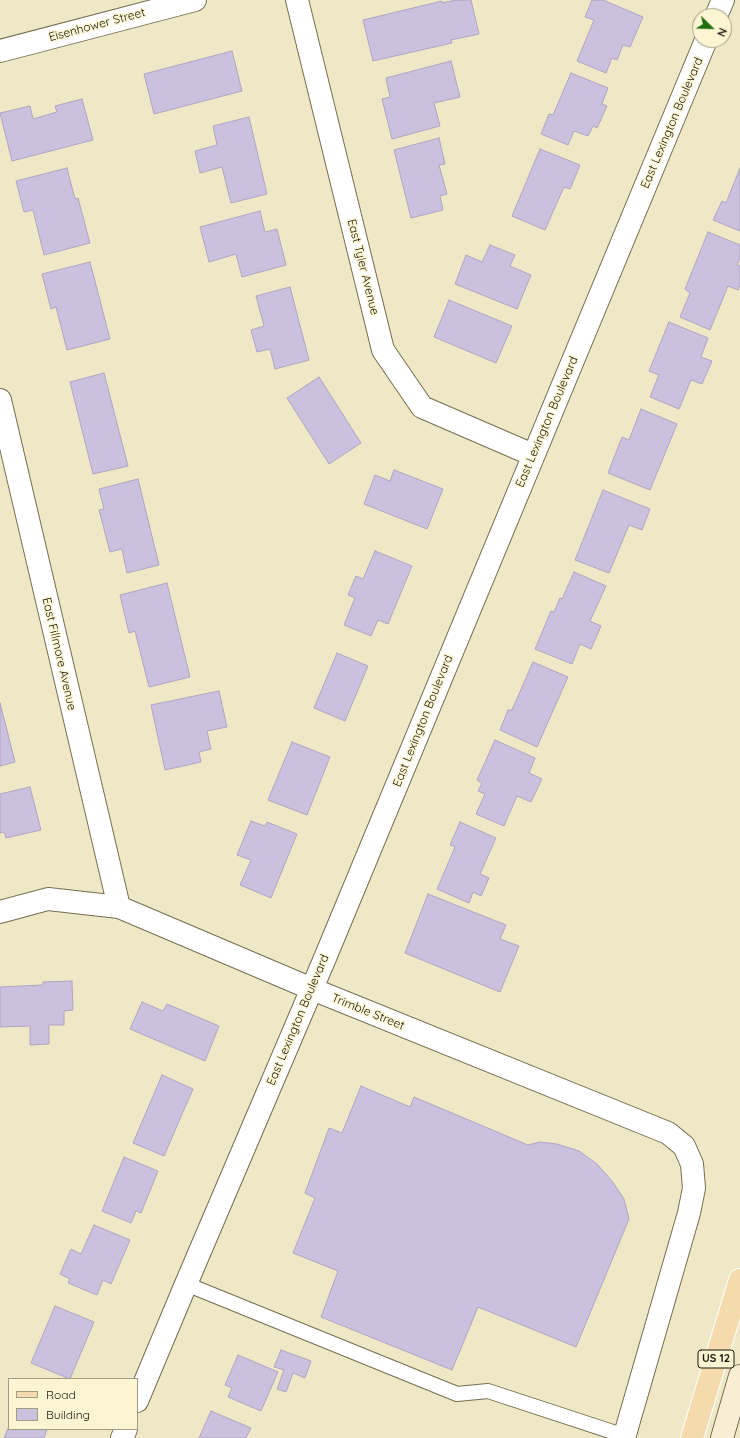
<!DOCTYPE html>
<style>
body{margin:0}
#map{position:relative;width:740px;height:1438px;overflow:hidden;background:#eee8c7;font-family:Quicksand,sans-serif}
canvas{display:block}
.legend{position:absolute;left:8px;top:1378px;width:130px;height:52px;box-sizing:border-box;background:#fbf5d3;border:1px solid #a19d84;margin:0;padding:5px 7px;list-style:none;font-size:12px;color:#1b190d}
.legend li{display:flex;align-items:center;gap:8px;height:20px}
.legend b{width:20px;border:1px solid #a19d84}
.north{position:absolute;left:692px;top:8px;width:40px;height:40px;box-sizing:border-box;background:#fbf5d3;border:1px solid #a19d84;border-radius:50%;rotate:113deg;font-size:11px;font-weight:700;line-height:16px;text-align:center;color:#1b190d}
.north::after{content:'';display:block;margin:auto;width:14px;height:18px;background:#1f6d0f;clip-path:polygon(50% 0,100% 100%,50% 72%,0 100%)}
</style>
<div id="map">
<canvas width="740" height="1438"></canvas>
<ul class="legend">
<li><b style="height:5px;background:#f4daad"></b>Road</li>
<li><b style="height:11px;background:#ccc0df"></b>Building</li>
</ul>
<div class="north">N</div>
</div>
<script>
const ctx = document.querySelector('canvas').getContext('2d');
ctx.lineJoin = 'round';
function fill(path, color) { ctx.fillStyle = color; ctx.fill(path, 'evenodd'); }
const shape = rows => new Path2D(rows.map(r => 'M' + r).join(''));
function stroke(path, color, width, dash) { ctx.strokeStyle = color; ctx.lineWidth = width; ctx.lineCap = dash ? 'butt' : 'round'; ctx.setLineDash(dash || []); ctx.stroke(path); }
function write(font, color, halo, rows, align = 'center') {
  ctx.font = font + ' Quicksand,sans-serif'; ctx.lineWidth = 3; ctx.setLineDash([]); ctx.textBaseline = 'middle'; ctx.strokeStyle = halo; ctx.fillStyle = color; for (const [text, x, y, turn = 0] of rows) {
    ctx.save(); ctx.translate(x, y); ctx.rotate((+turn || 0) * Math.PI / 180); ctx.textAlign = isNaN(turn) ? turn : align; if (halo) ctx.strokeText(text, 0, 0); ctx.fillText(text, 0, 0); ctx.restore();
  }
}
const building = shape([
 [456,0,471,0,479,34,451,40,452,43,373,61,363,20,442,1,442,3,456,0],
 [592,0,603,0,643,17,630,47,623,45,617,60,612,58,606,73,577,61,594,20,585,17,592,0],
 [232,51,242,91,154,114,144,74,232,51],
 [451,61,460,97,434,103,440,126,392,139,382,99,390,97,386,78,451,61],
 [571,73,608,88,602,104,607,106,597,128,593,126,588,136,574,131,568,145,541,134,549,114,553,115,571,73],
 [82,99,93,140,12,161,0,113,30,106,33,119,57,112,55,106,82,99],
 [249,117,267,194,231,203,222,167,200,173,195,151,217,145,213,126,249,117],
 [439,138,445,164,439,165,447,194,440,196,443,210,411,218,394,150,439,138],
 [540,149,580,165,570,189,564,187,545,230,512,216,540,149],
 [67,168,75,199,78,198,90,243,44,255,33,210,24,212,16,181,67,168],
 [740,168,740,231,713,220,722,201,726,203,740,168],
 [260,211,265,232,277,229,286,265,242,277,236,254,209,262,200,227,260,211],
 [708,232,740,245,740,258,737,265,740,266,740,285,738,290,728,286,710,330,680,317,690,293,685,289,708,232],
 [490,245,515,255,510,266,531,275,517,309,455,284,466,255,482,262,490,245],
 [90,262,110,339,67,350,56,307,51,309,42,274,90,262],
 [290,287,309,360,275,369,270,349,257,352,251,330,264,326,256,296,290,287],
 [449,300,512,326,496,363,434,337,449,300],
 [669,322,708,338,701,357,712,361,702,384,691,380,679,409,650,397,659,375,649,371,669,322],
 [104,373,128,466,93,474,70,382,104,373],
 [319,377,361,443,329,464,287,398,319,377],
 [641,409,677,424,650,490,608,473,622,437,629,440,641,409],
 [394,470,443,489,427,529,364,504,375,475,390,481,394,470],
 [138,479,159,565,127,573,122,549,110,552,99,510,104,509,99,489,138,479],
 [603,490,650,509,642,530,629,525,609,573,575,560,603,490],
 [375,551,412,566,388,624,378,620,371,636,344,625,355,598,348,595,356,576,363,579,375,551],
 [574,572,606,586,590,621,601,626,591,649,580,644,572,664,535,649,551,611,554,612,560,598,562,599,574,572],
 [167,583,190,677,149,687,135,631,129,633,120,595,167,583],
 [337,653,368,666,345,721,314,708,337,653],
 [533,662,568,677,537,747,500,730,508,710,512,710,533,662],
 [219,691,227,727,207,731,211,749,199,752,201,762,165,770,151,705,219,691],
 [0,703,15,762,0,766,0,703],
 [495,740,535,758,529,773,542,779,531,802,517,796,504,826,476,814,485,794,478,791,482,783,477,780,495,740],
 [292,742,330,757,307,815,268,800,292,742],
 [30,787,41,830,6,838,4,832,0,833,0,794,30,787],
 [251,821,265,826,267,822,297,834,271,898,240,885,251,860,237,855,251,821],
 [460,822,496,838,480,874,489,878,481,896,473,892,469,903,437,889,455,847,450,845,460,822],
 [428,894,506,925,500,939,519,946,500,992,405,953,428,894],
 [72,981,73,1010,64,1011,64,1025,49,1025,49,1044,30,1045,30,1026,0,1027,0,987,43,985,43,982,72,981],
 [142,1002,163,1011,167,1004,219,1026,205,1061,130,1029,142,1002],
 [162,1075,193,1089,164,1156,133,1143,162,1075],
 [361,1086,410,1107,414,1097,528,1145,540,1142,557,1144,579,1151,597,1164,612,1181,624,1199,629,1219,576,1347,478,1307,452,1370,321,1317,338,1271,293,1253,315,1198,305,1193,329,1128,342,1133,361,1086],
 [124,1157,158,1171,141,1213,136,1211,131,1223,102,1211,124,1157],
 [94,1225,130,1240,111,1284,103,1280,97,1295,68,1283,70,1279,60,1274,71,1249,81,1254,94,1225],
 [55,1306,94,1322,70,1379,31,1363,55,1306],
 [281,1350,311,1361,305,1378,293,1373,286,1392,277,1389,284,1370,274,1367,281,1350],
 [238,1355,278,1372,261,1411,228,1397,232,1388,225,1385,238,1355],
 [211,1411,251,1428,246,1438,199,1438,211,1411],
 [9,1426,9,1429,47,1429,44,1438,4,1438,9,1426]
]);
fill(building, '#ccc0df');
stroke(building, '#b0a4c2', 1);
const lane = shape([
 [186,1284,457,1394,488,1391,625,1436]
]);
const street = shape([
 [297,0,383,350,422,407,533,455],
 [716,16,723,0],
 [0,51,195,0],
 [0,400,119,907],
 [0,912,48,899,119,907,312,989,668,1133,684,1146,692,1164,694,1188,689,1213,624,1438],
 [137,1401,186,1284,325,958,706,40],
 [122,1438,126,1429]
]);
const secondary = shape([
 [722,1438,740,1376]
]);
const primary = shape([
 [692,1438,740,1280]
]);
stroke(lane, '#746e50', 16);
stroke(street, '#746e50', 24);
stroke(secondary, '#746e50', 24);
stroke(primary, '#fff', 24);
stroke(lane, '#fff', 14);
stroke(street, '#fff', 22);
stroke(secondary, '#f9edd6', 22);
stroke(primary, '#f4daad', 22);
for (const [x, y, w] of [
 [716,1359,36]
]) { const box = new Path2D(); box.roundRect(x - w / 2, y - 9, w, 18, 3); ctx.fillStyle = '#fbf5d3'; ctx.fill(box); stroke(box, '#1b190d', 1); }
write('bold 11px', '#1b190d', null, [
 ["US 12",716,1359]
]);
write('12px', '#1b190d', '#fbf5d3', [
 ["Eisenhower Street",97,25,-15],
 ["East Lexington Boulevard",672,123,-67],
 ["East Tyler Avenue",363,267,76],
 ["East Lexington Boulevard",547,422,-67],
 ["East Fillmore Avenue",59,654,77],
 ["East Lexington Boulevard",423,721,-68],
 ["Trimble Street",368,1012,22],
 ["East Lexington Boulevard",298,1020,-67]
]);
</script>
